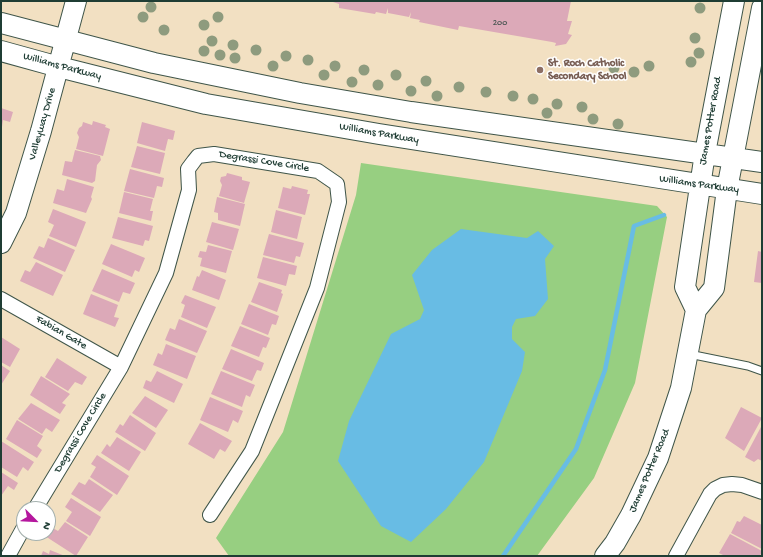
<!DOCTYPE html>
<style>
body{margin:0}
#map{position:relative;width:763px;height:557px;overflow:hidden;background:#f2e0c2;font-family:"Gochi Hand",sans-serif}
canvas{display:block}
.frame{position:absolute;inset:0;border:2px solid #1f3d34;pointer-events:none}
.north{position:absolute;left:16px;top:501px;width:40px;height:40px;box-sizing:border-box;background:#fff;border:1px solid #a5b1ae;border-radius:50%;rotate:114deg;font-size:11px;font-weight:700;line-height:16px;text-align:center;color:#1f3d34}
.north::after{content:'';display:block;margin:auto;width:14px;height:18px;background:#b5179e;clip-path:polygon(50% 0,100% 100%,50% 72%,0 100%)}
</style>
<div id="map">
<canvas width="763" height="557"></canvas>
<div class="frame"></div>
<div class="north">N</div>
</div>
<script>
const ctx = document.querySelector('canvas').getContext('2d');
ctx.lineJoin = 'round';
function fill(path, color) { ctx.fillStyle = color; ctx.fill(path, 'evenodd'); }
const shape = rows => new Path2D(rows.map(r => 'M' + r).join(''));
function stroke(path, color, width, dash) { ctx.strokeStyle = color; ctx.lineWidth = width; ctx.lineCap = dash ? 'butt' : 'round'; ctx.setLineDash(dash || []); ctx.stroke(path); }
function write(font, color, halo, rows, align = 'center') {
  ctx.font = font + ' "Gochi Hand",sans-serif'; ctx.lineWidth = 3; ctx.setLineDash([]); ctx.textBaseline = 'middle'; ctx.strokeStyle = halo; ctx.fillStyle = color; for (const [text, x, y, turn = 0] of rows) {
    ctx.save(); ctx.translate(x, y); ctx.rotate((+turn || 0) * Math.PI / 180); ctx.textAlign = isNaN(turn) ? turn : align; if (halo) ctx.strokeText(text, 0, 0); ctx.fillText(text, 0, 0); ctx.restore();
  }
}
fill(shape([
 [361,163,657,206,667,217,635,383,594,478,537,556,229,556,216,538,283,432,356,195]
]), '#97cf81');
fill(shape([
 [461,229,527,238,538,231,554,246,545,259,548,299,535,316,516,319,512,327,512,339,525,352,522,371,484,462,446,509,411,542,381,526,338,461,349,421,391,334,420,319,424,310,412,275,432,250]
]), '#68bce4');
stroke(shape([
 [503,556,576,449,605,370,634,226,664,215]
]), '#68bce4', 4.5);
fill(shape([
 [330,1,571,1,567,21,572,21,568,34,572,35,566,44,555,46,556,43,552,42,459,26,458,30,419,22,420,20,410,18,411,12,409,17,388,13,388,8,386,14,376,12,375,14,339,8,339,4],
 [1,108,13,112,10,122,3,120,2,127],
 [93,121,106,125,105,127,110,129,103,156,76,149,79,137,77,133,79,128,82,126,83,122,92,125],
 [142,122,175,131,173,140,168,139,165,151,137,143],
 [137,146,165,153,160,174,131,167],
 [75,150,100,156,101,160,97,165,95,181,92,183,62,175,65,161,72,162],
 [130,169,164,178,162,187,157,186,154,198,124,191],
 [227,173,242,177,242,180,250,182,244,203,219,196,222,185,220,181,221,177,226,176],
 [67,179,94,187,91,197,92,199,86,213,53,203,57,189,64,191],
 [292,186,308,190,307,194,310,194,305,215,278,208,283,187,291,189],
 [124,192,153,199,150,211,153,211,151,221,119,213],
 [217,197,245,204,240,226,218,220,218,213,214,212],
 [53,209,86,222,76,247,49,236,54,225,48,222],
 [276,210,302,217,297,239,271,232],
 [118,217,153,226,149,241,145,240,143,246,112,238],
 [212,222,239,229,233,250,206,242],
 [269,234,304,243,300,257,296,256,294,263,263,255],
 [48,238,75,250,65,272,33,258,39,246,44,248],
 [111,244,145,258,139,272,135,270,132,277,102,264],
 [208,245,232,251,226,273,200,266,202,258,198,257,200,251,206,252],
 [758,251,762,252,762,283,754,282],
 [263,257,297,266,295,275,289,274,286,286,257,278],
 [36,262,63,275,53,296,20,281,25,270,30,272],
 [102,269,135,283,130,294,123,292,119,302,92,291],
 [202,270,226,280,219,300,192,290,197,276,199,277],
 [259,282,282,290,281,293,283,294,277,312,251,302],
 [91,294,118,305,114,317,119,318,115,327,83,314],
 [185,295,216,307,207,328,181,317,185,305,181,303],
 [249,304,279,316,276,325,272,324,268,335,241,324],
 [179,319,207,331,197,353,165,340,170,328,175,330],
 [240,326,270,338,266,348,263,347,259,357,231,346],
 [1,337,20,349,10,367,1,362],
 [166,344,196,356,187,379,153,365,158,353,162,355],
 [231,349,264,363,261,371,257,370,252,381,222,369],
 [57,358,87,377,82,385,75,382,68,391,45,377],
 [1,365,10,371,1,385],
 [157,371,183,384,174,403,143,388,146,380,151,382],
 [221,371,255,385,250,397,246,395,242,407,211,394],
 [41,376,70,394,62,403,66,405,60,414,30,395],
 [145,396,168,410,156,428,132,413],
 [210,397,243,411,238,423,233,420,228,432,200,420],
 [31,403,60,420,52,432,46,428,42,434,18,419],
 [741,407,762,418,744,451,725,438],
 [130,415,156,433,145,451,115,432,120,424,123,426],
 [17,420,43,436,37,446,42,450,37,458,6,439],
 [200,423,232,441,225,452,220,449,214,459,188,444],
 [762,425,762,461,758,459,754,462,745,457],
 [117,437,141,452,129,471,101,453,107,444,110,447],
 [1,441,34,462,28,471,23,467,17,477,1,467],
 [97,455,129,476,117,495,90,477,96,467,91,464],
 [1,472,18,483,14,490,8,486,1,496],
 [89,479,113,495,100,512,71,494,79,482,85,485],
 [71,498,101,517,90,536,66,521,72,512,65,507],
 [744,516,762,525,762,549,731,533,737,521,740,522],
 [65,522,88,537,76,556,45,536,51,527,58,531],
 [730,534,762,551,760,556,725,556,719,553],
 [50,550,65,556,41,556,43,551,49,554]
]), '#dca9b8');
const lane = shape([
 [689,354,748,366,762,371]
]);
const street = shape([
 [1,299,121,367],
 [35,509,121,367,166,273,189,190,188,169,194,161,198,156,214,154,318,171,337,184,339,202,317,288,252,451,210,515],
 [8,556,24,527],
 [676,556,710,494,715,489,723,485,732,484,742,485,762,492]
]);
const secondary = shape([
 [1,23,154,63,300,93,411,112,762,162],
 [1,51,59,67,206,104,379,134,762,194],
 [1,243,16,213,41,131,76,1],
 [696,310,685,287,705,153,734,1],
 [605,556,615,543,631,515,658,458,681,388,696,310,714,288,727,189,762,8]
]);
stroke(lane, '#3f5549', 9);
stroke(street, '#3f5549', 16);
stroke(secondary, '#3f5549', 22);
stroke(lane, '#fff', 7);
stroke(street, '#fff', 14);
stroke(secondary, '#fff', 20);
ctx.fillStyle = '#8e9b7e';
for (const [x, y] of [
 [151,7],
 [700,8],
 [143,17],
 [218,17],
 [204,25],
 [164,30],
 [695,38],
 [212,41],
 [233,45],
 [256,50],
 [204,51],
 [699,53],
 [220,55],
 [286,56],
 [235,58],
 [308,60],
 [691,62],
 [273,66],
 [335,66],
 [649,66],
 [614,68],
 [364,70],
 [634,72],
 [324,75],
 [396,75],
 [426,81],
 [352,82],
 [378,85],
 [459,87],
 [411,91],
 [486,92],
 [437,96],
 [513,96],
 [533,99],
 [557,104],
 [582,107],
 [547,113],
 [593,119],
 [618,124]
]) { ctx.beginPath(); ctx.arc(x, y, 5.5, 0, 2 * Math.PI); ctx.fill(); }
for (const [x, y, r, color] of [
 [540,70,4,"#8d6e63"]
]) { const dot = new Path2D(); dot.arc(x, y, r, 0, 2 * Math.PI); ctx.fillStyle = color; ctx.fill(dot); stroke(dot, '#fff', 1.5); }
write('9px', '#4e5855', null, [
 ["200",500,24]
]);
write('bold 11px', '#785e54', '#fff', [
 ["St. Roch Catholic",548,64],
 ["Secondary School",548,77]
], 'left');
write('11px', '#1f3d34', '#fff', [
 ["Williams Parkway",62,67,15],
 ["James Potter Road",711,121,-80],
 ["Valleyway Drive",43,124,-74],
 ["Williams Parkway",379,134,10],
 ["Degrassi Cove Circle",264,162,9],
 ["Williams Parkway",699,185,8],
 ["Fabian Gate",61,333,30],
 ["Degrassi Cove Circle",81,433,-59],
 ["James Potter Road",650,471,-67]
]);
</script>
